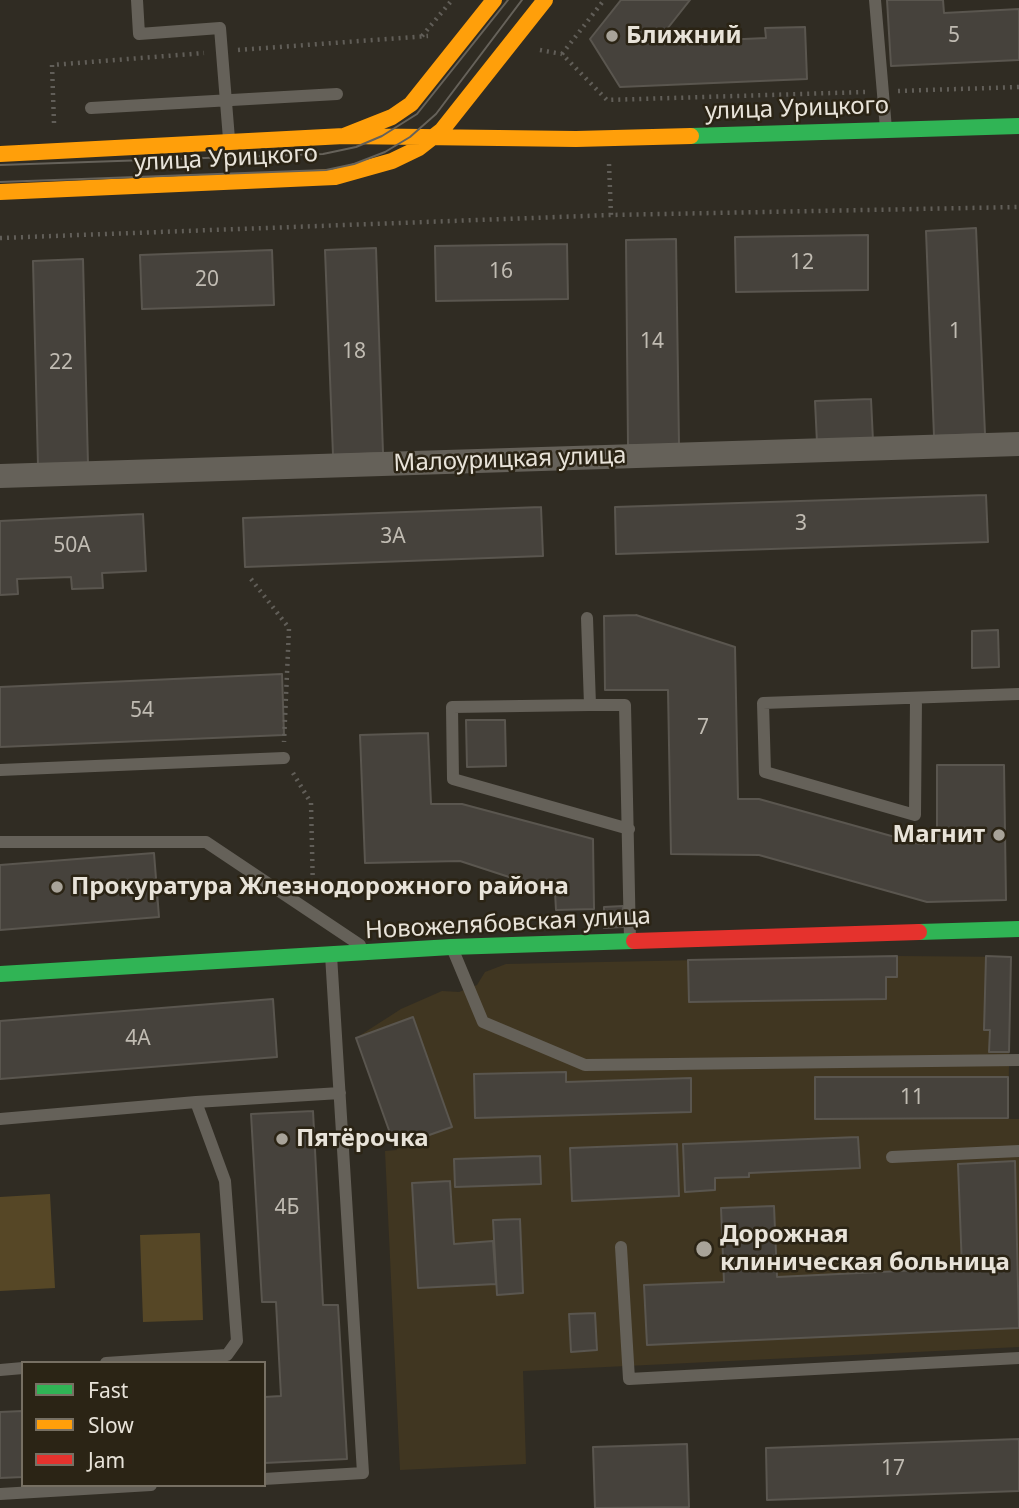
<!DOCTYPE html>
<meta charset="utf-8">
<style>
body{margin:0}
#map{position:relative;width:1019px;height:1508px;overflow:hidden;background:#302c23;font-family:"Noto Sans",sans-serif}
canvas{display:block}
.legend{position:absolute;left:21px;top:1361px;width:245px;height:126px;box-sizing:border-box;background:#2b2415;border:2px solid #777063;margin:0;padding:9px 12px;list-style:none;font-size:21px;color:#e8e3d9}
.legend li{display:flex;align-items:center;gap:14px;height:35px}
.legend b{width:35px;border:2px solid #777063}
</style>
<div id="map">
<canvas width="1019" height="1508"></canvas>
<ul class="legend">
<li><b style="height:9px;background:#30b455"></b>Fast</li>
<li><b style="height:9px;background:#ff9f0a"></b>Slow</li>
<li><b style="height:9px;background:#e5322d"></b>Jam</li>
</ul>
</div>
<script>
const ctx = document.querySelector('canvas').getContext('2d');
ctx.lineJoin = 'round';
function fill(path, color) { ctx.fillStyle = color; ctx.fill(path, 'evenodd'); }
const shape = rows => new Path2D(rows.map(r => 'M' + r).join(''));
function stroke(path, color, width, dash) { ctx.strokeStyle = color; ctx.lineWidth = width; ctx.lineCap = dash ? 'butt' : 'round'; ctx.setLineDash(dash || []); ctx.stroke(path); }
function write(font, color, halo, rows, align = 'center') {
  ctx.font = font + ' "Noto Sans",sans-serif'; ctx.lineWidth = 5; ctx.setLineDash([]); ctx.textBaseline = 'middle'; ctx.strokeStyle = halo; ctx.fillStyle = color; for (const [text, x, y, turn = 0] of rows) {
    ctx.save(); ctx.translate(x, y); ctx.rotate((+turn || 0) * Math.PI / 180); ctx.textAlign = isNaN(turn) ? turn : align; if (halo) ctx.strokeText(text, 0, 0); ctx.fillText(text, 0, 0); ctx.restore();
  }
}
fill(shape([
 [897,956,1011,957,1008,1119,1019,1119,1019,1347,523,1371,526,1464,400,1470,385,1151,397,1150,356,1038,401,1009,442,991,459,992,477,985,485,972,506,964]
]), '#403621');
fill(shape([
 [50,1194,55,1288,0,1291,0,1197],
 [200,1233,203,1320,143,1322,140,1235]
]), '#564726');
const building = shape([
 [621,0,690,0,656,43,766,38,765,28,805,27,807,79,620,87,590,39,621,0],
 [887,0,943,0,944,13,1019,9,1019,60,891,66,887,0],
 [976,228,985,434,934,436,926,231,976,228],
 [868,235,868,290,736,292,735,237,868,235],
 [676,239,679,445,628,445,626,240,676,239],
 [567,244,568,299,436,301,435,246,567,244],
 [376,248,383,453,333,455,325,250,376,248],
 [272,250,274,305,142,309,140,255,272,250],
 [83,259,88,465,38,466,33,261,83,259],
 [871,399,873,441,817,443,815,401,871,399],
 [986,495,988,542,616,554,615,507,986,495],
 [541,507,543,556,245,567,243,518,541,507],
 [143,514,146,571,102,573,103,588,72,589,71,577,17,579,18,594,0,595,0,521,143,514],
 [636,615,735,647,738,799,759,799,920,844,937,843,937,765,1004,765,1006,900,927,902,759,855,671,854,668,690,605,690,604,616,636,615],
 [998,630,999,667,972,668,972,631,998,630],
 [282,674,284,735,0,747,0,687,282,674],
 [466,720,505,720,506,766,467,767,466,720],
 [428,733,431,804,462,804,593,839,594,909,556,910,555,892,460,861,365,863,360,735,428,733],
 [154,853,159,917,0,930,0,865,154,853],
 [623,906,623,927,604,928,604,907,623,906],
 [897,956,897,977,886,977,886,999,689,1002,688,960,897,956],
 [986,956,1011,957,1009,1052,989,1052,990,1030,984,1030,986,956],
 [273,999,277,1057,0,1079,0,1021,273,999],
 [413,1017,452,1127,395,1147,356,1038,413,1017],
 [566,1072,566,1082,691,1078,691,1112,475,1118,474,1074,566,1072],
 [815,1077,1008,1077,1008,1118,815,1119,815,1077],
 [313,1111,323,1305,338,1305,347,1459,264,1463,264,1397,281,1396,276,1302,262,1302,251,1114,313,1111],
 [858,1137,860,1168,749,1173,749,1177,715,1178,715,1190,685,1192,683,1144,858,1137],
 [677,1144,679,1196,572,1201,570,1148,677,1144],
 [540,1156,541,1184,455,1187,454,1159,540,1156],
 [1015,1161,1019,1328,647,1345,644,1285,724,1282,721,1208,774,1206,777,1277,962,1268,958,1164,1015,1161],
 [450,1181,454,1244,493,1241,496,1284,418,1288,412,1183,450,1181],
 [520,1219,523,1293,497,1295,493,1220,520,1219],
 [595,1313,597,1350,571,1352,569,1314,595,1313],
 [23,1411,23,1477,0,1478,0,1412,23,1411],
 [1019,1439,1019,1491,767,1500,766,1448,1019,1439],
 [687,1444,689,1507,595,1508,593,1447,687,1444]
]);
fill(building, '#46423c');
stroke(building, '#5a564f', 2);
stroke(shape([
 [422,36,452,0],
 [238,50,428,36],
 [540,50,562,54,607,100,865,92],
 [562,54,604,0],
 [898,91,1019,87],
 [54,123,52,65,204,53],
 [609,164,611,215],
 [0,238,611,215,1019,207],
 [251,579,289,628,284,742],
 [293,773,311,803,313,892]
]), '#615e58', 4.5, [2, 5]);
stroke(shape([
 [137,0,139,34,220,28,229,139],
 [875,0,886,129],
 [91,108,337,94],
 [587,618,590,705,625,705,630,940],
 [916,698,915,815,765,772,763,703,1019,694],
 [590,705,452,707,453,779,629,829],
 [0,770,284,758],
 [0,842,206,842,360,945],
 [453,950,483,1022,585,1065,1019,1060],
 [196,1102,340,1093],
 [0,1119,196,1102,225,1181,237,1341,227,1355,106,1363],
 [892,1157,1019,1151],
 [621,1247,629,1379,1019,1358],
 [0,1370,23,1368],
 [264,1479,363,1473,331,955],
 [0,1494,151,1485]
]), '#656159', 12);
stroke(shape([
 [0,476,1019,444]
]), '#656159', 24);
stroke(shape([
 [691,136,1019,126],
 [919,932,1019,929],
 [0,974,451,947,634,941]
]), '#30b455', 16);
stroke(shape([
 [344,136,576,139,691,136],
 [0,154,344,136,392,117,411,104,494,0],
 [0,192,335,177,392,161,419,148,442,130,545,0]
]), '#ff9f0a', 16);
stroke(shape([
 [634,941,919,932]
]), '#e5322d', 16);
stroke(shape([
 [0,165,323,154,356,147,382,136,417,114,508,0],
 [0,182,326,170,354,164,385,152,410,137,436,114,522,0]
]), '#66625a', 2);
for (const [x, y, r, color] of [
 [612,36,7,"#a8a399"],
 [999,835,7,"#a8a399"],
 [57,887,7,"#a8a399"],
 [282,1139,7,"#a8a399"],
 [704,1249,9,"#a8a399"]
]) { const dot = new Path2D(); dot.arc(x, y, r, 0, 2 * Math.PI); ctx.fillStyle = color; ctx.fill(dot); stroke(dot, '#2b2415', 2.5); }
write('21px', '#c0bbb2', null, [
 ["5",954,36],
 ["12",802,263],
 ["16",501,272],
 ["20",207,280],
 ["1",955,332],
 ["14",652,342],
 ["18",354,352],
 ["22",61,363],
 ["3",801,524],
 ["3А",393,537],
 ["50А",72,546],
 ["54",142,711],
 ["7",703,728],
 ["4А",138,1039],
 ["11",912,1098],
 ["4Б",287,1208],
 ["17",893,1469]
]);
write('bold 24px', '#e8e3d9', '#2b2415', [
 ["Ближний",626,36],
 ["Магнит",985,835,"right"],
 ["Прокуратура Жлезнодорожного района",71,887],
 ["Пятёрочка",296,1139],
 ["Дорожная",720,1235],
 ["клиническая больница",720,1263]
], 'left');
write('24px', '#e8e3d9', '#2b2415', [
 ["улица Урицкого",797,109,-2],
 ["улица Урицкого",226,159,-3],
 ["Малоурицкая улица",510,460,-2],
 ["Новожелябовская улица",508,924,-3]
]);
</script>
